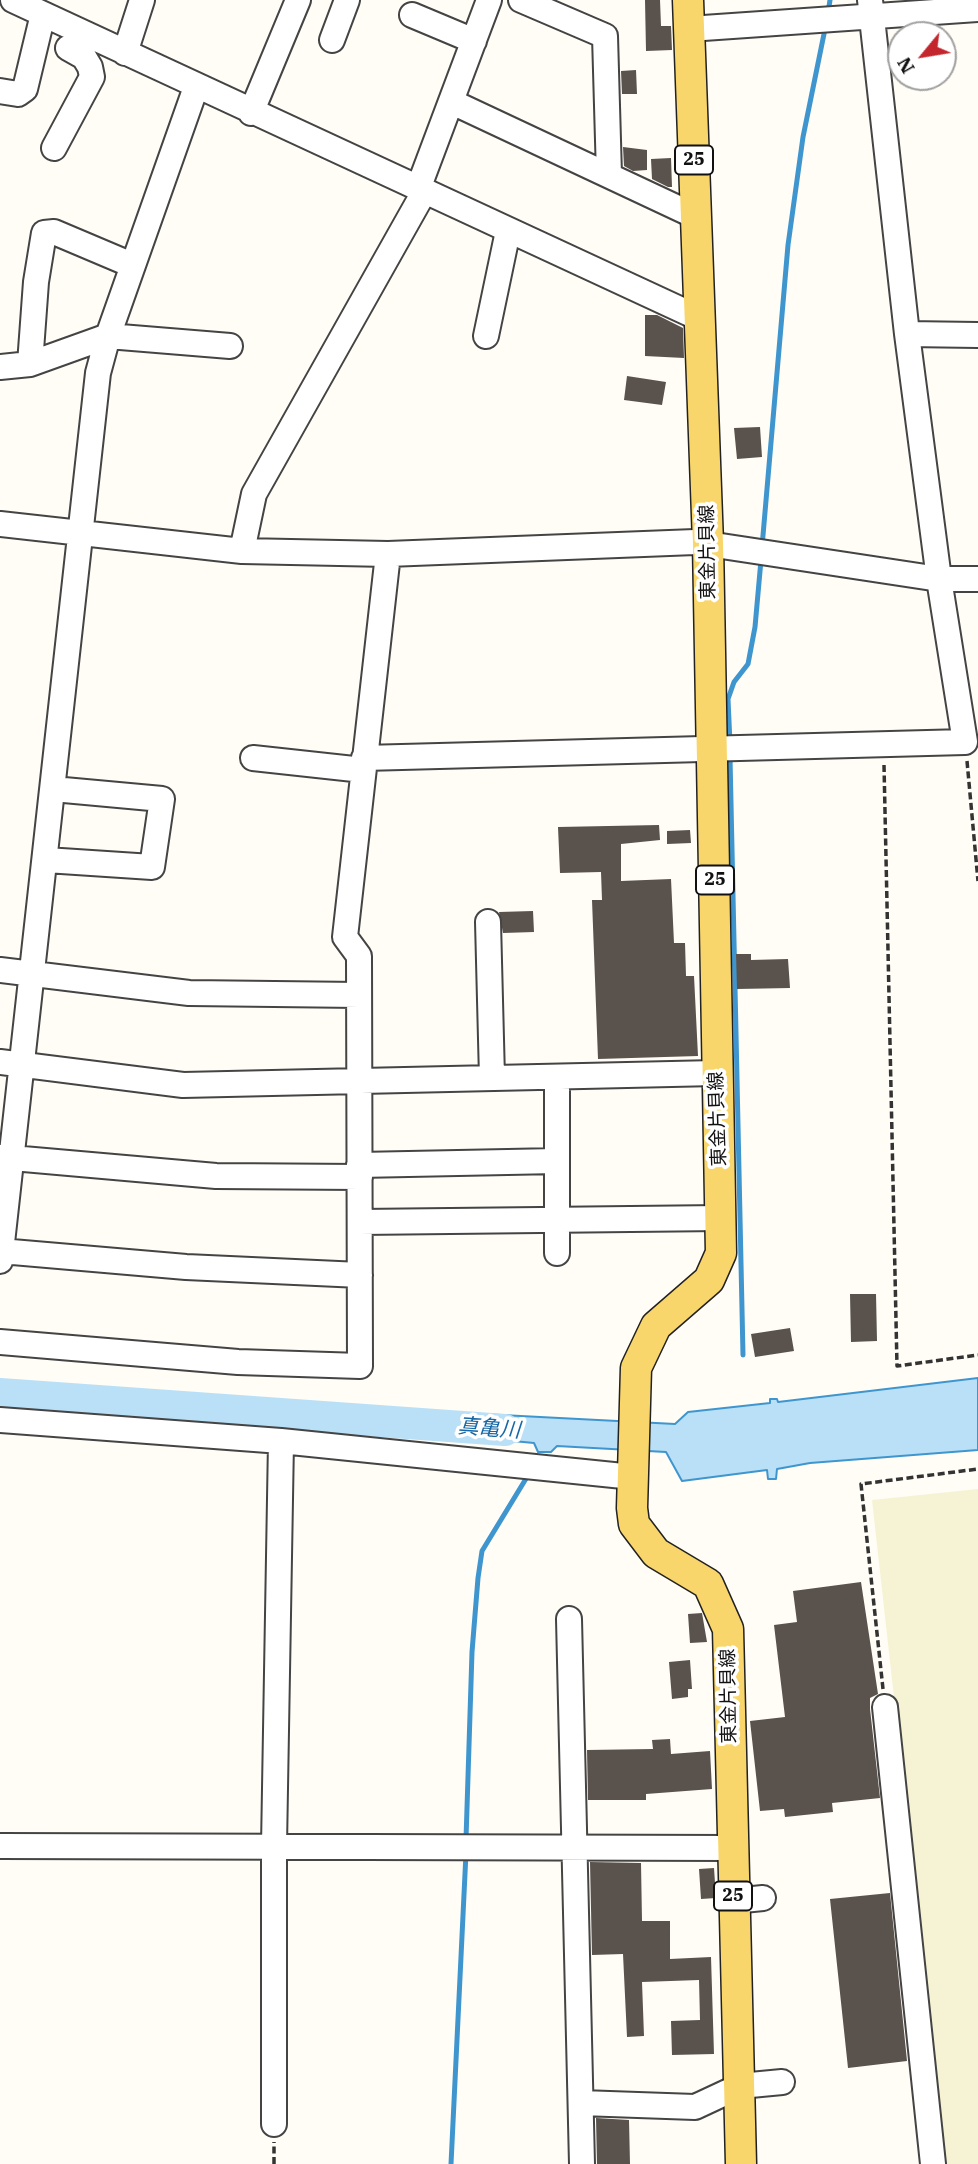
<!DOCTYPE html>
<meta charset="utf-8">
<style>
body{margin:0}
#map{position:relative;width:978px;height:2164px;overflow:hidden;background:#fffdf5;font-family:"IBM Plex Serif",serif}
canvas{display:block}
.north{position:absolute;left:887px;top:21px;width:70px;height:70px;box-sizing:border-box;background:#fff;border:2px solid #a0a0a0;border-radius:50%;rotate:240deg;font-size:19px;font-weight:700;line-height:28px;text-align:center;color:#111}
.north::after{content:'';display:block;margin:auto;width:24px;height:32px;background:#c4262e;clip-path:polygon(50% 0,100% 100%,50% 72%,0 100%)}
</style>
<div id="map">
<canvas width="978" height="2164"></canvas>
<div class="north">N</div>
</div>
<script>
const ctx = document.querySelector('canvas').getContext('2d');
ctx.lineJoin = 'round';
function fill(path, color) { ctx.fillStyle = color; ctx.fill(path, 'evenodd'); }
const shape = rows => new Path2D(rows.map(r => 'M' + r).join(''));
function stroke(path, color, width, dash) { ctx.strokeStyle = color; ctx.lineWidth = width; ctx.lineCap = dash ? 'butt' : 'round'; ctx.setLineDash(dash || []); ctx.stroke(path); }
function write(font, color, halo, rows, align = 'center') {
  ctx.font = font + ' "IBM Plex Serif","Noto Sans JP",serif'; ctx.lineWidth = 7; ctx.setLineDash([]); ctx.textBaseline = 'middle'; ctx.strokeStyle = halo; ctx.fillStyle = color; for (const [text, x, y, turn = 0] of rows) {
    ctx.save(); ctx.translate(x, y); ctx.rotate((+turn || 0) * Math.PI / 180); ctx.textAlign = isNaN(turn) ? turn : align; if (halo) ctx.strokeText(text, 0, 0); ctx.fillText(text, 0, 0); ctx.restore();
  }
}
fill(shape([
 [978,1489,978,2164,946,2164,872,1500]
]), '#f6f3d4');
const water = shape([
 [978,1378,978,1450,810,1463,777,1469,776,1479,768,1479,767,1470,682,1481,666,1452,557,1446,551,1452,538,1452,534,1443,460,1436,463,1413,675,1424,688,1412,770,1403,770,1399,777,1399,778,1402,978,1378]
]);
fill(water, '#b9e0f7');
stroke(water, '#3f96cf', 2);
stroke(shape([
 [828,13,830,0],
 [762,547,788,245,803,137,825,29],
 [730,743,728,699,734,682,748,664,755,627,761,560],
 [730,757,743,1355],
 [466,1839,472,1652,478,1578,482,1551,527,1477],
 [451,2164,466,1853]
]), '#3f96cf', 5);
stroke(shape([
 [0,1394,505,1430]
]), '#b9e0f7', 32);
fill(shape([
 [645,0,660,0,661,26,671,26,672,50,646,51],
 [636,70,637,94,622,94,621,71],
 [623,147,647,150,647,170,633,171,624,166],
 [671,158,672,187,668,187,652,179,651,159],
 [645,315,657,315,683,328,684,358,645,356],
 [627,376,666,382,662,405,624,400],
 [760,427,762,457,737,459,734,428],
 [659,825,660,840,621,844,621,881,671,879,674,943,685,943,686,976,694,976,698,1056,598,1059,592,900,602,900,601,872,560,873,558,827],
 [690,830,691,843,667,844,667,831],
 [533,911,534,932,503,933,499,912],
 [736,954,751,954,751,960,788,959,790,988,737,989],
 [850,1294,876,1294,877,1341,851,1342],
 [790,1328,794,1351,755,1357,751,1334],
 [861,1582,878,1694,870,1698,870,1709,880,1798,832,1803,833,1812,785,1817,784,1809,760,1811,750,1721,785,1717,774,1625,797,1622,793,1591],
 [702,1613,707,1642,690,1643,688,1614],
 [690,1660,692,1689,688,1689,688,1697,672,1699,669,1662],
 [670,1739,671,1754,710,1751,712,1789,646,1794,646,1800,588,1800,587,1750,653,1749,652,1740],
 [590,1862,641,1863,642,1921,670,1921,670,1959,711,1957,714,2054,672,2055,671,2021,700,2020,699,1980,642,1982,644,2036,627,2037,623,1954,592,1955],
 [714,1868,716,1898,701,1899,699,1869],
 [890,1893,907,2061,848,2068,830,1899],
 [596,2118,629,2120,630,2164,597,2164]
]), '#5a524d');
const minor = shape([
 [13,0,701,319],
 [521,0,605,36,609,175],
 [412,15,474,41],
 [689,29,978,9],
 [332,40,347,0],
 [125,53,142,0],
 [0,91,18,94,25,89,43,14],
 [452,102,697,217],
 [251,113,298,0],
 [54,148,92,77,90,67,84,57,68,48],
 [418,189,489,0],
 [907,334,978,335],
 [486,336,508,231],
 [30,364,36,282,44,233,54,232,132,265],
 [0,367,30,364,108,336,230,346],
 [0,524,242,551,388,554,695,542,939,579,978,579],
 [242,551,254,494,424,192],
 [253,758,363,770],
 [364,758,965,742,939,579,907,334,870,0],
 [46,860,152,867,162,799,53,789],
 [488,922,492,1078],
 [0,970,189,993,359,995],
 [0,1062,183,1085,716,1073],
 [557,1077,557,1253],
 [0,1157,216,1176,360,1177],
 [359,1165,557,1161],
 [360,1222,721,1218],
 [0,1251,186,1267,360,1275],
 [0,1261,98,373,108,336,196,87],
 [0,1342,238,1362,360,1366,359,956,345,937,388,554],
 [0,1420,281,1441,633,1477],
 [569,1619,582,2164],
 [885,1707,933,2164],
 [0,1846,732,1848],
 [733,1901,763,1898],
 [581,2103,695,2107,740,2086,782,2082],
 [274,2124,274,1846,281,1441]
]);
const major = shape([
 [688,0,708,543,721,1253,709,1280,656,1326,636,1368,632,1508,634,1524,656,1553,708,1584,728,1629,741,2164]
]);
stroke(minor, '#444', 28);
stroke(major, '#222', 33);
stroke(shape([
 [967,761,978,881],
 [884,765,897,1366,978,1355],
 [883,1689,861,1484,978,1469],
 [274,2164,274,2142]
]), '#333', 3.5, [7, 3.5]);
stroke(minor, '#fff', 24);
stroke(major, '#f9d66b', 30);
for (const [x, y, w] of [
 [694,160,38],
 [715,880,38],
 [733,1896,38]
]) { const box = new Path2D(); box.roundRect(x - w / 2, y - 14.5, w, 29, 5); ctx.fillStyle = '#fff'; ctx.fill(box); stroke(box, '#111', 2); }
write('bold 18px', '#111', null, [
 ["25",694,160],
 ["25",715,880],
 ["25",733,1896]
]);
write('19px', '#111', '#fff', [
 ["東金片貝線",708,552,-91],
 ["東金片貝線",718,1119,-92],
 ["東金片貝線",729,1696,-91]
]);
write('italic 21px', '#1768a6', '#fff', [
 ["真亀川",489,1429,4]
]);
</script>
